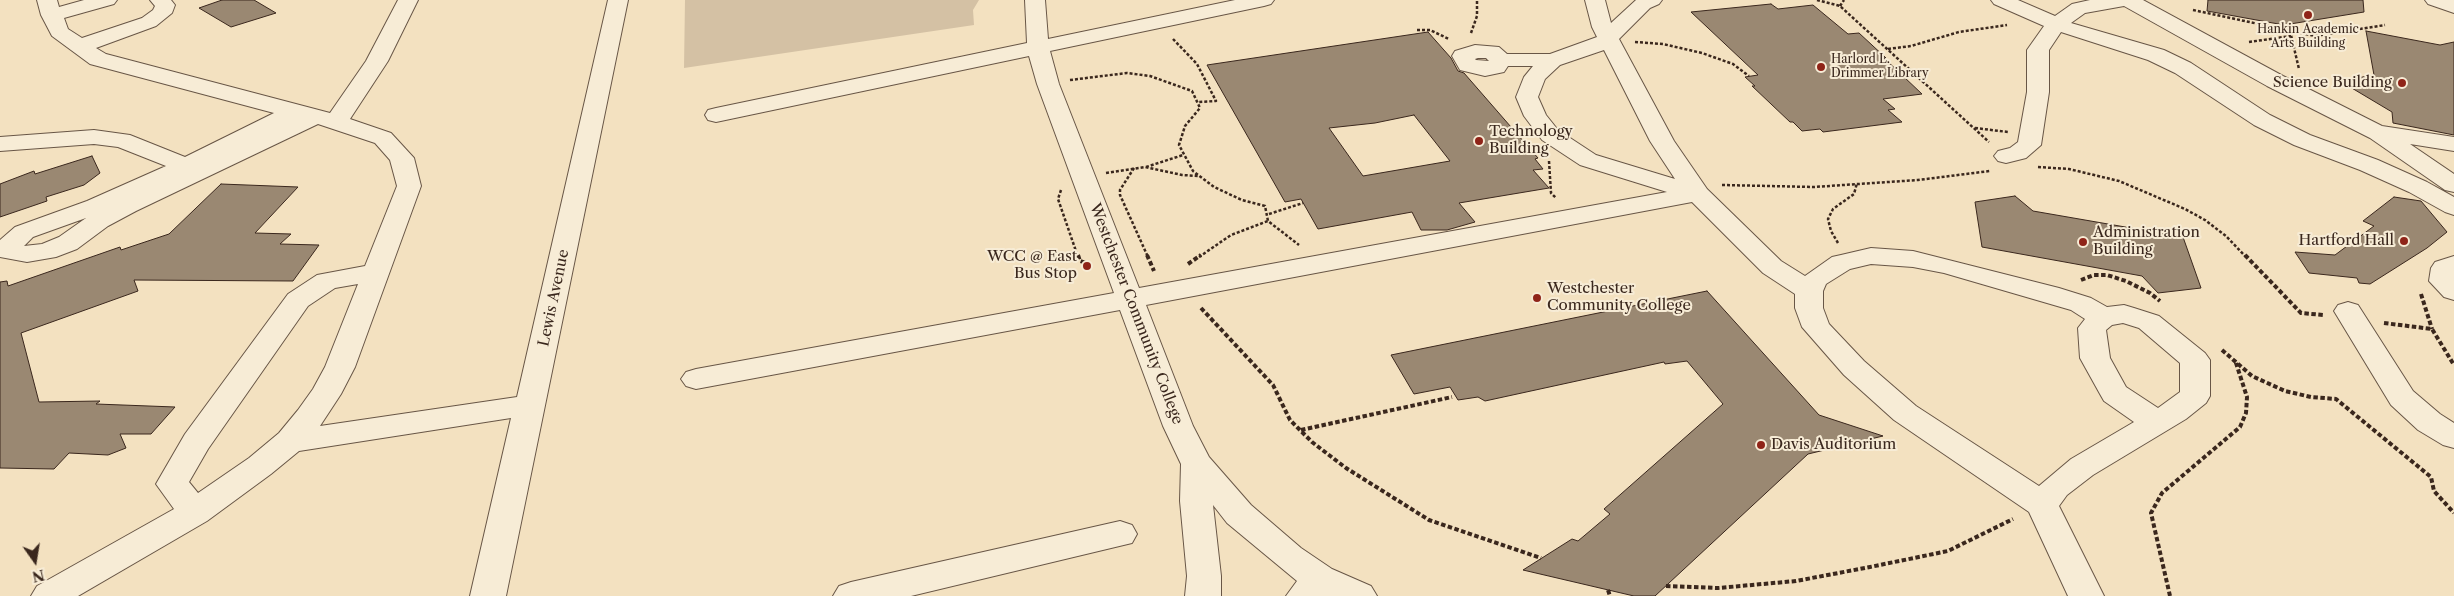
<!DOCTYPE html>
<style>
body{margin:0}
#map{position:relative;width:2454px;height:596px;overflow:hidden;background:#f3e1c0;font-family:"Libre Caslon Text",serif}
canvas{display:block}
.north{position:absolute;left:10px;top:536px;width:50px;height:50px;-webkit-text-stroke:4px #f7ecd6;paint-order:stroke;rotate:167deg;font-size:14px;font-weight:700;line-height:20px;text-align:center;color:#3a271d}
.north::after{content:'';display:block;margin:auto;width:18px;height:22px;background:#3a271d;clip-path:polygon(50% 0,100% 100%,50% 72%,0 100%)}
</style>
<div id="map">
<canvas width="2454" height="596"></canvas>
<div class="north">N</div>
</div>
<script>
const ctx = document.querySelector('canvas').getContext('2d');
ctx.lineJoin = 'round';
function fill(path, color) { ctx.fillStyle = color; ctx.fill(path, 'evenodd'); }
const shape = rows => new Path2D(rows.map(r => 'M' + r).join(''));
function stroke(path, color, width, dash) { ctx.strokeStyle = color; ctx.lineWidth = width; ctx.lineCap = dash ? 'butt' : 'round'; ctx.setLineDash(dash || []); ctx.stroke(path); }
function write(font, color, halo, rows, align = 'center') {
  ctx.font = font + ' "Libre Caslon Text",serif'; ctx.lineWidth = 4; ctx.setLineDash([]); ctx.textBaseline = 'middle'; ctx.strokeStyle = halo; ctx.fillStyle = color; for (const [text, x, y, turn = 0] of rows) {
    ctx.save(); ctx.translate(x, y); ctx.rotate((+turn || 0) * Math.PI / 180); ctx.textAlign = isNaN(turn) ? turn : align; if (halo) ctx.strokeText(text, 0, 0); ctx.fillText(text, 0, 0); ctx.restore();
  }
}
fill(shape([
 [685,0,979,0,973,10,974,25,684,68]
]), '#d4c1a4');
const building = shape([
 [222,0,254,0,276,13,231,27,199,8,222,0],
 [2208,0,2363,0,2364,12,2284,25,2207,11,2208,0],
 [1771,4,1778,9,1813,5,1848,34,1859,33,1886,58,1884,58,1922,94,1883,99,1895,109,1888,110,1902,122,1823,132,1820,129,1802,131,1793,122,1790,122,1752,86,1755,86,1745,77,1758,75,1691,12,1771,4],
 [2366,31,2440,45,2454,42,2454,135,2393,123,2392,112,2340,81,2374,75,2366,31],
 [1428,32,1451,58,1458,71,1464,73,1538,158,1535,159,1543,169,1533,170,1549,188,1459,203,1475,222,1447,230,1421,230,1412,212,1318,229,1301,199,1285,202,1207,65,1428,32],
 [1414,115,1450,161,1363,176,1329,128,1375,123,1414,115],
 [92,156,100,173,84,185,46,197,47,201,0,217,0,184,34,171,35,174,92,156],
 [221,184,298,187,255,233,291,234,280,244,319,245,293,281,134,280,138,291,21,333,39,402,100,401,96,404,175,407,151,434,120,434,126,448,108,455,69,453,54,469,0,468,0,282,7,281,8,286,120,247,121,250,169,234,221,184],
 [2015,196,2033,211,2183,237,2201,288,2158,293,2142,276,1982,247,1975,202,2015,196],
 [2394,197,2421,201,2447,232,2427,248,2370,284,2359,283,2357,278,2309,273,2295,252,2335,255,2374,226,2363,221,2394,197],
 [1707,291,1819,415,1883,436,1808,454,1655,596,1634,596,1523,570,1572,539,1578,541,1610,514,1604,509,1723,404,1687,361,1665,364,1664,362,1485,401,1478,397,1458,400,1450,387,1414,394,1391,355,1707,291]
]);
fill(building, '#9a8872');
stroke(building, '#3a271d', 1);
const minor = shape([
 [37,0,57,0,59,7,84,0,117,0,114,4,64,18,68,29,82,38,142,18,153,10,155,6,150,0,171,0,175,5,172,13,156,26,96,48,106,54,330,113,366,61,398,0,418,0,388,61,350,119,391,133,414,158,421,186,355,367,341,394,320,426,517,397,608,0,628,0,506,596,470,596,511,418,299,451,271,474,207,521,78,596,31,596,37,586,174,509,156,484,185,434,288,294,317,275,365,266,397,186,390,160,375,143,318,124,136,211,108,226,77,249,56,257,27,262,0,257,0,240,15,227,87,201,166,166,118,147,94,144,0,151,0,137,94,130,130,135,185,157,274,113,90,64,52,36,41,15,37,0],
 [86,218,59,237,42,244,24,246,33,237,86,218],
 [358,284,325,367,313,389,298,410,279,433,249,458,198,493,189,482,208,449,308,306,335,288,358,284],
 [1025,0,1045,0,1048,39,1235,0,1274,0,1271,4,1264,6,1050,51,1059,84,1139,288,1667,192,1580,165,1542,140,1524,116,1516,97,1524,77,1533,66,1508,66,1504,72,1485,76,1460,70,1452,56,1455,51,1475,45,1499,47,1507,54,1550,54,1597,37,1592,27,1585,0,1605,0,1611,23,1636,0,1662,0,1659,4,1650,8,1619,39,1674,141,1707,189,1781,261,1805,276,1832,257,1841,255,1871,248,1913,251,2059,288,2091,298,2107,307,2124,305,2134,308,2159,316,2205,353,2210,360,2210,396,2206,403,2186,419,2093,475,2067,495,2059,506,2104,596,2068,596,2029,512,1894,420,1844,375,1802,327,1795,308,1795,294,1763,273,1692,202,1146,305,1193,426,1209,457,1251,505,1301,548,1332,569,1371,586,1377,596,1286,596,1297,581,1227,523,1213,505,1221,576,1221,596,1185,596,1187,576,1180,501,1181,464,1163,426,1120,310,696,389,686,386,681,379,686,372,696,369,1114,293,1037,84,1029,56,716,122,708,120,705,115,708,110,716,108,1027,43,1025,0],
 [1604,50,1650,141,1675,179,1596,155,1558,130,1546,115,1538,97,1545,79,1560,65,1604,50],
 [1478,58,1486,58,1489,61,1476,60,1475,59,1478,58],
 [1871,264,1913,267,1944,273,2071,310,2085,319,2078,328,2080,358,2100,394,2104,401,2134,422,2071,459,2039,486,1916,406,1864,361,1829,324,1823,308,1823,291,1826,284,1850,269,1871,264],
 [2123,323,2139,328,2180,363,2180,392,2158,408,2126,387,2110,358,2106,330,2112,325,2123,323],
 [1991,0,2018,0,2055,16,2072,4,2090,0,2143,0,2283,76,2382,126,2454,137,2454,151,2410,144,2454,174,2454,192,2445,190,2370,138,2267,86,2124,6,2085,13,2071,23,2164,50,2191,63,2270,115,2310,135,2378,160,2427,182,2454,197,2454,215,2445,212,2409,192,2360,170,2294,145,2254,125,2175,73,2148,60,2061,32,2049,50,2049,92,2041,145,2026,158,2006,163,1998,161,1994,156,1998,151,2010,148,2018,142,2027,92,2027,50,2044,26,1994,4,1991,0],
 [2425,0,2454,0,2454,13,2428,4,2425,0],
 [2454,256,2454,300,2444,297,2429,281,2431,268,2435,262,2454,256],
 [2348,302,2358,305,2413,391,2440,414,2454,423,2454,448,2443,445,2418,430,2391,405,2334,311,2338,305,2348,302],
 [1120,521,1132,525,1137,534,1132,543,911,596,833,596,839,586,851,582,1120,521]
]);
stroke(minor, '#685646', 2);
stroke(shape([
 [1817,0,1840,6,1989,142],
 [1840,6,1844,0],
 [2193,10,2315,36,2385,25],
 [1417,30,1430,30,1449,39],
 [2290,31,2299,69],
 [1471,33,1477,16,1477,0],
 [1173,39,1197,64,1216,101,1198,102],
 [1635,42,1663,44,1702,53,1733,64,1749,76],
 [2249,42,2291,36],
 [1888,49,1911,46,1959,32,2007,25],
 [1070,80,1127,73,1150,76,1192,91,1200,108,1185,126,1179,145,1193,171,1214,187,1242,200,1265,206,1268,221,1299,245],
 [1975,128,2008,132],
 [1549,161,1551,193,1556,198],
 [1146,167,1183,155],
 [2038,167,2069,169,2119,181,2185,209,2205,220,2226,236,2246,257],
 [1134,168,1120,190,1120,195,1148,257],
 [1106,173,1145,167,1182,175,1199,176],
 [1722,185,1814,187,1918,180,1990,171],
 [1061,190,1058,199,1078,257],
 [1269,214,1303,203],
 [1838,243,1831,231,1828,219,1833,209,1854,194,1857,183],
 [1199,257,1231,235,1268,221]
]), '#3a271d', 2.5, [3, 2]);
stroke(shape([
 [1078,255,1080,261,1089,264],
 [1147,255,1154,271],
 [2245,255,2301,313,2324,315],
 [1188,264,1201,255],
 [2081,280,2094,275,2107,275,2126,281,2150,293,2160,301],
 [2421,294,2432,329],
 [1201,308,1273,385,1290,420,1312,442,1346,468,1429,520,1541,558],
 [2384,323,2432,329,2454,365],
 [2222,350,2252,376,2285,391,2311,397,2336,399,2431,477,2434,491,2454,513],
 [1301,430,1452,397],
 [1666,586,1718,588,1796,581,1870,567,1948,551,2013,519],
 [1608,590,1610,596],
 [2170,596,2151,513,2162,493,2240,427,2246,413,2247,397,2236,363]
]), '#3a271d', 4, [4.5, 2.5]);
fill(minor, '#f7ecd6');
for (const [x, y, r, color] of [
 [2308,15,5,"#8f2418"],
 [1821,67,5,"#8f2418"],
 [2402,83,5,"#8f2418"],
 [1479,141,5,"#8f2418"],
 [2404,241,5,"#8f2418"],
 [2083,242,5,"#8f2418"],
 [1087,266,5,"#8f2418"],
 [1537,298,5,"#8f2418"],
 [1761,445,5,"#8f2418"]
]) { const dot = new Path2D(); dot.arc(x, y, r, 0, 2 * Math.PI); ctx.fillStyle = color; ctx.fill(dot); stroke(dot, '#f7ecd6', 2); }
write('12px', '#3a271d', '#f7ecd6', [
 ["Hankin Academic",2308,30],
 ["Arts Building",2308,44],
 ["Harlord L.",1831,60,"left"],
 ["Drimmer Library",1831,74,"left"]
]);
write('15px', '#3a271d', '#f7ecd6', [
 ["Science Building",2392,83,"right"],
 ["Technology",1489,132],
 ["Building",1489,149],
 ["Administration",2093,233],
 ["Building",2093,250],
 ["Hartford Hall",2394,241,"right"],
 ["WCC @ East",1077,257,"right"],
 ["Bus Stop",1077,274,"right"],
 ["Westchester",1547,289],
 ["Community College",1547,306],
 ["Davis Auditorium",1771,445]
], 'left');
write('15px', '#3a271d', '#f7ecd6', [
 ["Lewis Avenue",554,298,-78],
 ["Westchester Community College",1136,314,69]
]);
</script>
